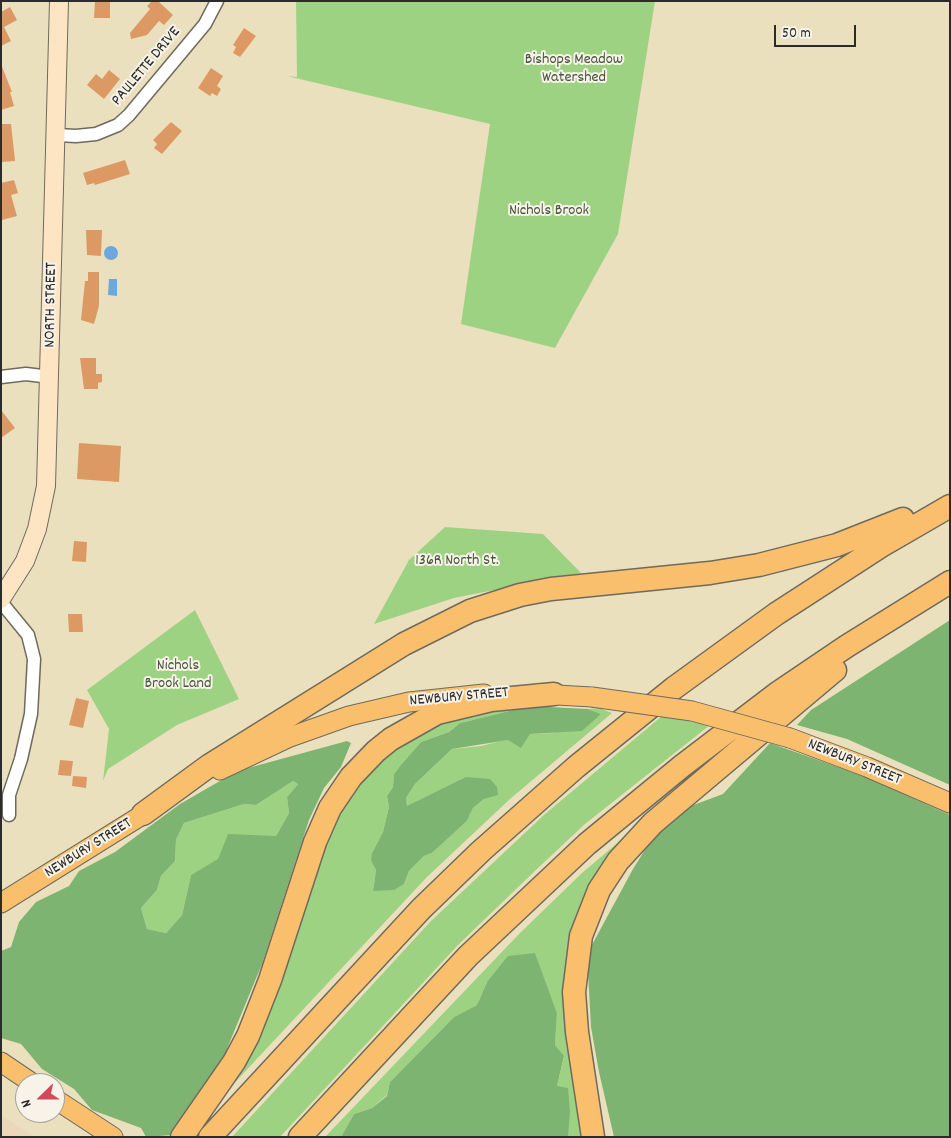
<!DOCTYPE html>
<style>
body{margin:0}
#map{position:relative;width:951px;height:1138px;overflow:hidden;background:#ebe0be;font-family:Dekko,sans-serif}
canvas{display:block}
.frame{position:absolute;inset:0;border:2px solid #2b2b2b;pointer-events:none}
.north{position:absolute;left:15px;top:1073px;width:50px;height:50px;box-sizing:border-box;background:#f7f3e8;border:1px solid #a5a39c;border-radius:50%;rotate:248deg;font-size:14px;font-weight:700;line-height:20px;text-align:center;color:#2b2b2b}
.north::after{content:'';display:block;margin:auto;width:18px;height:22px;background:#d1495b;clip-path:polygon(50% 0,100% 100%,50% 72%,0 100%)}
.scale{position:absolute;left:774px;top:25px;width:82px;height:22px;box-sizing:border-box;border:2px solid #2b2b2b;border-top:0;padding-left:6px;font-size:15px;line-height:18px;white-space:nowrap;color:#2b2b2b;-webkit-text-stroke:4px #f7f3e8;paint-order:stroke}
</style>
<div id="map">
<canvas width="951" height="1138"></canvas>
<div class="frame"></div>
<div class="north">N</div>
<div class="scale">50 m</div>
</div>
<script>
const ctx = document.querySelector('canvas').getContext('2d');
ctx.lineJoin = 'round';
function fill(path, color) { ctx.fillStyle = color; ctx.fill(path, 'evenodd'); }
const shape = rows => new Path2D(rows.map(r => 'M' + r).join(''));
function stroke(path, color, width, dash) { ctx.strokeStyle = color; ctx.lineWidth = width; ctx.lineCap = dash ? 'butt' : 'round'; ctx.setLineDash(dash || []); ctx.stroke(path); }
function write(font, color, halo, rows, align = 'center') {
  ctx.font = font + ' Dekko,sans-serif'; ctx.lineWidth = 4; ctx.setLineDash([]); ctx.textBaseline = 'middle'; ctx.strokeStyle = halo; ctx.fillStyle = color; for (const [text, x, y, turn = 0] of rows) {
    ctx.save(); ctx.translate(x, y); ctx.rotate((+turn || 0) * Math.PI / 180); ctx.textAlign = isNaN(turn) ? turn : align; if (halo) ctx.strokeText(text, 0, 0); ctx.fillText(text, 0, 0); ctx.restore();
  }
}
fill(shape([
 [1,1115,32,1135,34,1137,1,1137]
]), '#ecd7ba');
fill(shape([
 [296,1,655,1,618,234,555,348,461,324,490,124,287,76,297,77],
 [445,527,543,534,581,573,454,598,374,624,409,560],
 [195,610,239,699,177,725,108,769,103,781,109,729,87,690],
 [530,706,460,723,449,732,421,742,400,766,394,774,393,787,387,796,389,807,383,832,372,853,376,870,373,891,404,884,409,871,424,856,432,853,467,821,473,808,484,799,434,793,407,807,406,798,415,784,452,749,481,746,530,734,553,733,601,714,588,709,599,708,612,713,510,799,427,877,225,1093,325,837,341,804,399,741,469,711],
 [662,716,710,725,585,824,538,868,458,945,280,1137,232,1137,431,921,545,814],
 [293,781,298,784,287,797,289,813,276,836,265,836,191,875,182,915,166,933,147,929,141,908,157,890,161,876,175,861,176,840,184,823,244,804,256,805],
 [635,828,579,917,586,1137,568,1137,557,1086,564,1057,555,1045,557,1013,535,954,487,982,477,1005,454,1017,390,1082,387,1095,372,1108,354,1114,341,1137,325,1137,519,934,582,873]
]), '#9ed283');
fill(shape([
 [950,620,950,785,847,739,797,725,811,710],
 [530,706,588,709,601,714,582,731,530,734,521,748,508,740,452,749,415,784,406,798,407,806,466,777,490,779,497,787,498,795,484,799,473,808,467,821,432,853,424,856,409,871,404,884,394,890,373,891,376,870,371,860,372,853,383,832,389,807,387,796,393,787,394,774,400,766,421,742,449,732,460,723],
 [347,741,351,743,341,767,324,788,309,820,262,964,219,1068,189,1107,172,1135,146,1137,141,1128,92,1110,74,1089,42,1069,21,1044,1,1038,1,951,11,947,19,922,36,902,69,886,79,871,115,852,180,804,232,774,248,768],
 [293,781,298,784,287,797,289,813,276,836,228,834,218,859,191,875,182,915,166,933,147,929,141,908,157,890,161,876,175,861,176,840,184,823,244,804,256,805],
 [770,743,863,776,950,815,950,1137,614,1137,599,1072,591,1027,587,954,633,869,651,840,688,807,723,794],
 [535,953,557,1013,555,1045,564,1056,557,1086,568,1088,570,1112,568,1137,341,1137,354,1114,372,1108,387,1096,390,1082,454,1017,477,1005,487,982,508,956]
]), '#7eb471');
fill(shape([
 '104 253a7 7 0 1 1 14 0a7 7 0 1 1-14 0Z',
 [109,279,117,279,117,296,108,295]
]), '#6ea7dd');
fill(shape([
 [95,1,110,1,110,18,94,18],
 [152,1,158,1,173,15,164,25,159,21,147,35,131,39,130,33,150,9,147,6],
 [10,7,17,20,4,27,11,41,1,46,1,12],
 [244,28,256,36,240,57,233,53,236,47,233,45],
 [1,64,12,92,10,92,14,106,1,110],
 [211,68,223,76,217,86,221,89,217,96,212,93,210,96,198,88],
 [109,70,120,79,104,99,87,85,96,74,102,79],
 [171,122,182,131,162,154,154,148,157,144,153,140],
 [1,124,11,124,15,161,1,162],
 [125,160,130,174,95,185,94,183,87,185,83,173],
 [14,180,18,193,11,195,17,216,2,220,1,183],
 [86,230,102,230,101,256,87,255],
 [88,272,99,272,99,306,94,324,81,320,85,281,88,281],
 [80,358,96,358,96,374,102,374,102,382,98,383,98,389,84,389],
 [1,410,15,428,1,438],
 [79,443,121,446,119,482,77,479],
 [74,541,87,542,86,562,72,561],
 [68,614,82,614,83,632,69,632],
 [76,698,89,701,83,728,69,725],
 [60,760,73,761,71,776,58,775],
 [73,776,87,777,86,788,72,786]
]), '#dd9963');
const street = shape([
 [57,135,76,136,96,134,118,125,129,115,185,48,205,24,217,1],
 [1,377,26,374,50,377],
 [1,602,28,635,34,659,31,714,21,759,9,795,9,815]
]);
const secondary = shape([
 [1,599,25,561,37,529,46,486,59,1]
]);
const primary = shape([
 [539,694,592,697],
 [790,738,867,767,950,803],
 [220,770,290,737,349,716,409,702,484,694],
 [1,903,155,807],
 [1,1062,32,1083],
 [55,1099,113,1137]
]);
const highway = shape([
 [143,814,210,765,404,644,470,611,520,595,551,589,710,573,759,565,837,545,903,519],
 [182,1137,234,1062,248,1036,270,980,315,842,330,808,351,777,376,751,391,739,437,713,491,700,554,694],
 [210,1137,421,909,481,851,576,767,674,688,776,614,881,546,950,506],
 [300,1137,468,956,587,844,682,766,779,692,847,646,950,582],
 [593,1137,577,1032,574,992,581,936,599,890,618,861,653,823,835,670]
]);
stroke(street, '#6e6a5e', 15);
stroke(secondary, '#6e6a5e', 20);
stroke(primary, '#6e6a5e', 21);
stroke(highway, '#6e6a5e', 25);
stroke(street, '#fff', 12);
stroke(secondary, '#fde5c4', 18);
stroke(primary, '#f9bf6c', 19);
stroke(highway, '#f9bf6c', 22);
const primaryBridge = shape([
 [592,697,692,711,790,738]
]);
stroke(primaryBridge, '#6e6a5e', 21, []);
stroke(primaryBridge, '#f9bf6c', 19);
write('16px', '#485541', '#f7f3e8', [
 ["Bishops Meadow",574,61],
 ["Watershed",574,79],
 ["Nichols Brook",549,212],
 ["136R North St.",457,562],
 ["Nichols",178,667],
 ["Brook Land",178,685]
]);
write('16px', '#2b2b2b', '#f7f3e8', [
 ["PAULETTE DRIVE",147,67,-50],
 ["NORTH STREET",52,305,-89],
 ["NEWBURY STREET",459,698,-5],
 ["NEWBURY STREET",854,763,22],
 ["NEWBURY STREET",89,849,-32]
]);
</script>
